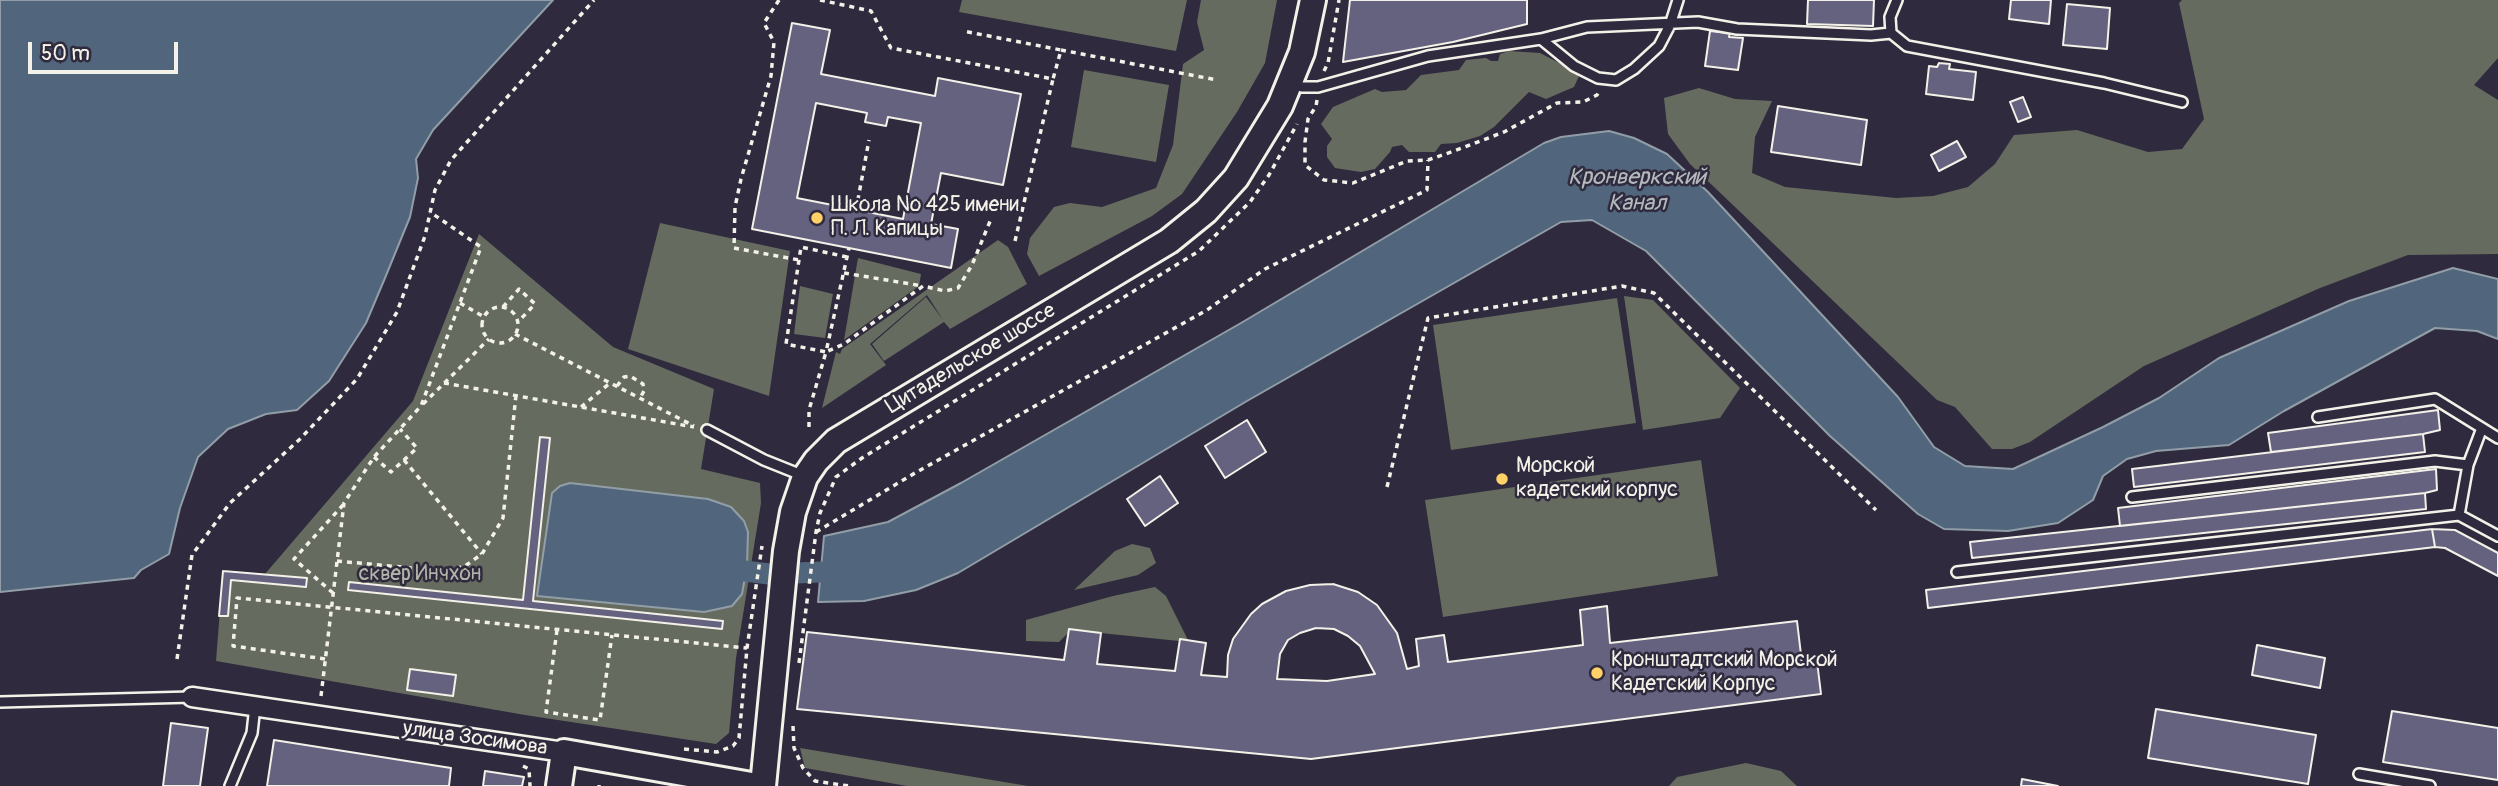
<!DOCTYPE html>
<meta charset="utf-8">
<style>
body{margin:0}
#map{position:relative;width:2498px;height:786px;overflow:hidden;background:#2f2a3d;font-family:Pangolin,sans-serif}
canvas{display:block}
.scale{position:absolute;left:28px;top:42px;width:150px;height:32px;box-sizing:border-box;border:4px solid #f4f1e8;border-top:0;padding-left:9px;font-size:21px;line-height:24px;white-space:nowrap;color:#f4f1e8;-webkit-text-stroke:5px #2f2a3d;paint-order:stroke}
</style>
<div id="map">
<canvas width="2498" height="786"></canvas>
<div class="scale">50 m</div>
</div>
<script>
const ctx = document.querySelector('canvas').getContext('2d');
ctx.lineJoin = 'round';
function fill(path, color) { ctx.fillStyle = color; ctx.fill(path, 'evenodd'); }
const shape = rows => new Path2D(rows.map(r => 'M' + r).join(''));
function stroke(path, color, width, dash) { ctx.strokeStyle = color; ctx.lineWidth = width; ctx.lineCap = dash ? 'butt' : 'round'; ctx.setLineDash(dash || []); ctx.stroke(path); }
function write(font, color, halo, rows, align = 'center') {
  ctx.font = font + ' Pangolin,sans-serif'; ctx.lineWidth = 5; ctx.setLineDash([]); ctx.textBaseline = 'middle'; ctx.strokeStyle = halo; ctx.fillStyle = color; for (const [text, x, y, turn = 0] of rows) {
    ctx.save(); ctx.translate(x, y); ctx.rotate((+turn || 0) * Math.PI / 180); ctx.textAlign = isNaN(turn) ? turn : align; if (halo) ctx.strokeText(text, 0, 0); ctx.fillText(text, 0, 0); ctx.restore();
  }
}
fill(shape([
 [962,0,1187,0,1176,51,959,12],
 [1201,0,1277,0,1265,63,1237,112,1182,194,1152,216,1039,276,1027,254,1030,238,1054,207,1070,203,1102,207,1156,188,1173,145,1183,64,1204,50,1197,22],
 [2182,0,2498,0,2498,58,2474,85,2498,100,2498,254,2408,255,2320,288,2144,366,2030,442,2012,449,1992,449,1955,407,1937,400,1690,164,1668,134,1664,98,1699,88,1735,99,1772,101,1755,137,1752,173,1785,187,1896,198,1933,196,1968,187,1995,164,2014,135,2077,130,2148,152,2182,149,2204,119,2179,3],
 [1509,51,1540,53,1573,70,1579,76,1574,87,1546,99,1529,92,1494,127,1480,136,1457,143,1441,144,1435,152,1409,152,1402,145,1392,147,1390,152,1375,169,1361,172,1335,168,1327,157,1327,146,1332,139,1321,124,1333,107,1375,89,1382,92,1406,90,1421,75,1459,70,1466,60,1486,58,1491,61,1498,61,1500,54],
 [1084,70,1169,85,1156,162,1071,147],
 [660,223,790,251,769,396,628,349],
 [479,234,613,347,714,389,701,469,760,483,761,503,736,658,729,733,716,744,525,715,216,661,223,571,265,574,413,401],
 [998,240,1008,247,1027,284,950,329,944,322,884,361,872,344,926,297,943,320,927,295,870,344,886,365,822,408,836,352,840,354,842,349],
 [858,258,921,274,919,286,844,340],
 [800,286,833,294,825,338,794,334],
 [1624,296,1653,300,1740,388,1720,418,1643,430],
 [1617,298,1636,423,1451,450,1433,325],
 [1701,460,1718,576,1443,617,1425,500],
 [1132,544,1150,548,1156,563,1138,575,1074,590,1115,551],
 [1155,587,1166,596,1189,642,1071,630,1059,642,1026,641,1026,620,1113,596],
 [800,748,1028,786,907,786,805,768],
 [1746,763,1781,771,1797,786,1669,786,1677,777]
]), '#656c5f');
const water = shape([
 [0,0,553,0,433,130,416,159,418,178,410,217,385,278,366,323,329,381,297,410,266,414,228,429,198,457,180,508,169,554,141,570,134,578,0,592,0,0],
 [1609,131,1634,138,1667,154,1708,192,1898,397,1934,447,1965,466,2013,469,2103,427,2159,398,2219,358,2349,301,2453,268,2498,279,2498,339,2477,331,2435,328,2284,411,2229,445,2156,451,2127,459,2103,476,2093,500,2058,523,2008,531,1944,529,1918,514,1830,436,1646,251,1592,220,1561,222,1247,401,958,573,916,590,864,601,818,602,824,536,888,522,961,483,1241,323,1544,143,1561,137,1609,131],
 [570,483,708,499,731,507,744,521,748,532,747,566,742,594,732,606,704,612,537,596,552,493,560,486,570,483]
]);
fill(water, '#51667c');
stroke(water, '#929ea7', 2);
stroke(shape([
 [720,568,769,574,848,571]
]), '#51667c', 21);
const building = shape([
 [1350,0,1527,0,1527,24,1453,42,1343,62,1350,0],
 [1808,0,1874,0,1873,26,1807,24,1808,0],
 [2011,0,2051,0,2049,24,2009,19,2011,0],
 [2067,4,2110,8,2107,49,2063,45,2067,4],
 [792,23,830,30,821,74,935,96,938,78,1021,94,1003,185,941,173,931,224,958,229,951,268,752,229,792,23],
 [816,103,867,113,865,122,886,126,888,117,921,123,903,219,797,198,816,103],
 [1710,31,1730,33,1729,37,1743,38,1738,70,1705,66,1710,31],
 [1939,63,1950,64,1949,69,1976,72,1973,100,1926,94,1929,66,1937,67,1939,63],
 [2023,97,2031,117,2018,122,2010,102,2023,97],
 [1778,106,1867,120,1861,165,1771,152,1778,106],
 [1957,141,1966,157,1939,171,1931,155,1957,141],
 [2438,410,2440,430,2423,434,2271,452,2268,433,2438,410],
 [1247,420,1266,452,1225,478,1205,446,1247,420],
 [2423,434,2425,452,2134,487,2132,469,2423,434],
 [540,437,550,438,533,601,723,621,722,629,348,590,349,582,523,600,540,437],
 [2436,469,2437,490,2425,493,2120,526,2118,508,2436,469],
 [1160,476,1178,503,1145,526,1127,499,1160,476],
 [2425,493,2426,509,1972,558,1970,542,2425,493],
 [2432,529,2435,547,1928,608,1926,590,2432,529],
 [2432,529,2455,530,2498,553,2498,576,2445,548,2435,547,2432,529],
 [223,571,307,578,306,587,231,580,228,616,219,616,223,571],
 [1333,584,1358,592,1377,605,1397,633,1407,669,1419,666,1416,639,1444,635,1448,662,1583,645,1580,610,1607,606,1610,643,1797,621,1802,663,1817,661,1821,694,1311,759,797,709,807,632,1064,660,1069,629,1101,633,1097,664,1175,671,1180,639,1206,643,1201,675,1227,677,1228,655,1233,639,1251,614,1262,604,1286,591,1310,585,1333,584],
 [1316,628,1334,629,1348,636,1360,646,1375,674,1327,681,1277,679,1280,654,1288,640,1300,633,1316,628],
 [2257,645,2325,658,2320,688,2252,675,2257,645],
 [410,669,456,675,453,696,407,690,410,669],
 [2156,709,2316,735,2308,784,2148,758,2156,709],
 [2392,711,2498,728,2498,780,2383,762,2392,711],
 [171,723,208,728,200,786,163,786,171,723],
 [274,740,451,768,449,786,267,786,274,740],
 [485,771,524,777,522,786,483,786,485,771],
 [2022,779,2058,786,2021,786,2022,779]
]);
fill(building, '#656280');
stroke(building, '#f4f1e8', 2);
const lane = shape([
 [1891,33,1890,17,1897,0],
 [1541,39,1574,66,1598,78,1616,80,1634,69,1659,46,1670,25,1678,0],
 [1292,83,1302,87,1318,87,1428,56,1541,39,1587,27,1698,22,1737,29,1871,35,1891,33,1907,46,2104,83,2182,102],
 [2318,417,2435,399,2498,438],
 [707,430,764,460,804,476],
 [2132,497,2435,461,2468,465],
 [2459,515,2468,465,2482,428],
 [1957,572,2459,515,2498,536],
 [0,702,192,697],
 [2359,774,2430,786],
 [230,786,252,733,255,706]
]);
const street = shape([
 [192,697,564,752]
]);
const secondary = shape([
 [559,786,564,752,757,786],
 [763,786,786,551,793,512,805,477,816,461,836,441,1169,241,1206,211,1236,178,1280,106,1302,52,1313,0]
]);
stroke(lane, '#f4f1e8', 14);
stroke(street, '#f4f1e8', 23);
stroke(secondary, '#f4f1e8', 30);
stroke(shape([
 [779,0,764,23,774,42,771,76,741,179,735,207,734,248,799,260],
 [820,0,871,11,891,48,1053,79,1061,50,963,31],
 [1061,50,1217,80],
 [1324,71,1328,63,1339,0],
 [1317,100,1316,106,1308,119,1305,142,1305,165,1324,180,1353,183,1407,161,1428,160,1454,151,1504,132,1557,103,1583,102,1597,95,1599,91],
 [856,210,869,140],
 [1015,241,1053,79],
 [847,257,801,247,786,344,826,352,849,248],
 [844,273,923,286],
 [460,303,484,317],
 [503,307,519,289,535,304,518,322],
 '482 325a18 18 0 1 1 36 0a18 18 0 1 1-36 0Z',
 [515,334,694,426],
 [444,383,694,427],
 [617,386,624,377,630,376,643,384,644,391,640,398],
 [423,404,489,339],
 [581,407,610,383],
 [809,427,809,410,826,352,844,344,923,286,945,291,958,288,972,265,991,219],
 [374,457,391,472,417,448,400,429],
 [404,460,482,554],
 [1387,487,1428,318,1622,286,1654,293,1876,510],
 [816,532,915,473,1207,310,1265,269,1427,190,1428,160],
 [337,561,444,571,465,566,482,554,503,518,516,395],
 [333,593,294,559,343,505],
 [557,630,546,712,600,720,612,635],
 [177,659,192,555,230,503,300,439,357,379,397,312,425,236,435,190,451,160,594,0],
 [325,659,233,646,237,598,747,648],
 [799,663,816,532,820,513,836,477,862,458,1199,251,1250,202,1269,175,1297,124],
 [321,696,344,503,374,457,421,406,481,247,430,212],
 [793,726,794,748,803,768,815,781,849,786],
 [684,749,717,752,733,746,739,738,747,648,762,546],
 [523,766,529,769,530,786],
 [599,786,599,785]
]), '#f4f1e8', 3.5, [5, 5]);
stroke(lane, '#2f2a3d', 9);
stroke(street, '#2f2a3d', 18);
stroke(secondary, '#2f2a3d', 24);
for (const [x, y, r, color] of [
 [817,218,7,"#ffd166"],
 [1502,479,7,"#ffd166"],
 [1597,673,7,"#ffd166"]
]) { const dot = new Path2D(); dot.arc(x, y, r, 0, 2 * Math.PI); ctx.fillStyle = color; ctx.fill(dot); stroke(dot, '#2f2a3d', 2.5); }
write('21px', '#f4f1e8', '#2f2a3d', [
 ["Школа № 425 имени",831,206],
 ["П. Л. Капицы",831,230],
 ["Морской",1516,467],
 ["кадетский корпус",1516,491],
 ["Кронштадтский Морской",1611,661],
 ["Кадетский Корпус",1611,685]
], 'left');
write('21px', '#f4f1e8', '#2f2a3d', [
 ["Цитадельское шоссе",971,359,-31],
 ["улица Зосимова",475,739,8]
]);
write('21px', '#b4b5aa', '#2f2a3d', [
 ["сквер Инчхон",420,575]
]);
write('italic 23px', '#b3b9bd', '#2f2a3d', [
 ["Кронверкский",1637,178],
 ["Канал",1637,204]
]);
</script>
